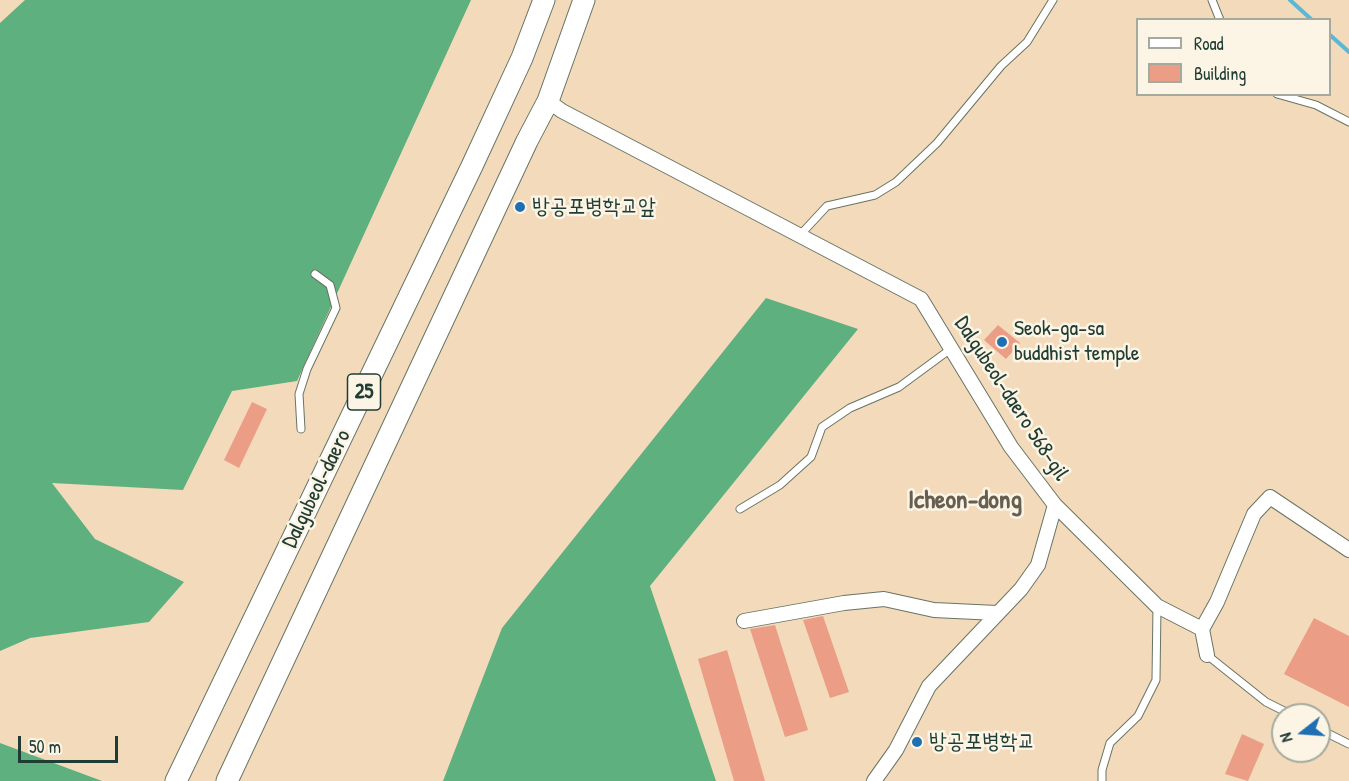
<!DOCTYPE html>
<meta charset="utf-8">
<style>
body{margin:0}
#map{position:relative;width:1349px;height:781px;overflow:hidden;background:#f3dabb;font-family:"Patrick Hand",sans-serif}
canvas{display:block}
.legend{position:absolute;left:1136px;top:18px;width:195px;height:78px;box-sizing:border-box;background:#fcf5e5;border:2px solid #a4ab9e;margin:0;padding:8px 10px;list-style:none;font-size:18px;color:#1f3d34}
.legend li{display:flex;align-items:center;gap:12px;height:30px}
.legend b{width:30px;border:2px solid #a4ab9e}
.north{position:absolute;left:1271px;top:703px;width:60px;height:60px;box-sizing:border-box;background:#fcf5e5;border:2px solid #a4ab9e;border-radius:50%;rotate:253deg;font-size:16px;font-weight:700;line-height:24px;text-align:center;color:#1f3d34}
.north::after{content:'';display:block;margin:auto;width:21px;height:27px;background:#1f6fb2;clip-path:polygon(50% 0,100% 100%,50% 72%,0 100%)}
.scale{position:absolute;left:18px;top:736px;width:100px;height:27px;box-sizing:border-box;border:3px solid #1f3d34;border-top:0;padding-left:8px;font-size:18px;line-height:21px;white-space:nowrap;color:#1f3d34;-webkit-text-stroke:4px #fcf5e5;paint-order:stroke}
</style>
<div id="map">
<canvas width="1349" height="781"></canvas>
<ul class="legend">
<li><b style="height:8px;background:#fff"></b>Road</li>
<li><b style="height:16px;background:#eb9d86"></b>Building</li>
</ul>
<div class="north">N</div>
<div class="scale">50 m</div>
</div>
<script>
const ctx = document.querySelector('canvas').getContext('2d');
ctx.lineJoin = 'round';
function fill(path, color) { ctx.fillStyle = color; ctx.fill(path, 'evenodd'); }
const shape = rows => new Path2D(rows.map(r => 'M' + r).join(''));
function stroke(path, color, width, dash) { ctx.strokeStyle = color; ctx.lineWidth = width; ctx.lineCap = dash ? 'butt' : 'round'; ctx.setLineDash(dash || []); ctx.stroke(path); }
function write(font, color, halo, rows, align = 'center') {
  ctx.font = font + ' "Patrick Hand","Poor Story",sans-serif'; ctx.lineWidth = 5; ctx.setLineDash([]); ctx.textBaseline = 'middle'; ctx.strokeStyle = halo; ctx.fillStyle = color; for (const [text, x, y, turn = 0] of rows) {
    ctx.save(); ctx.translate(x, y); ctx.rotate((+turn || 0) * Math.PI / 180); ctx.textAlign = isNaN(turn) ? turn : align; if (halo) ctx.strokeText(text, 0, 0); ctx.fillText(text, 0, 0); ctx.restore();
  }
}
fill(shape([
 [25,0,471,0,297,381,232,391,183,490,52,483,95,539,184,582,149,622,30,638,0,651,0,23],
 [766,298,858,329,650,586,716,781,443,781,502,628],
 [0,743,102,781,0,781]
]), '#5eb07e');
stroke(shape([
 [1290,0,1312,20],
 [1330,35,1349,52]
]), '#58b8d6', 4);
fill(shape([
 [998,325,1020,343,1006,359,984,340],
 [252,402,267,409,239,468,224,460],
 [823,616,849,692,830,698,803,620],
 [1314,618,1349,636,1349,707,1284,674],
 [775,625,808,730,785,737,750,629],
 [727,650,765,781,734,781,698,659],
 [1242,734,1264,744,1248,781,1225,774]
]), '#eb9d86');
const service = shape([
 [1212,0,1220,20],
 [1277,94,1316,105,1349,122],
 [801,234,827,206,875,195,896,182,937,143,1001,66,1027,42,1053,0],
 [301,429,299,394,307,369,336,308,330,285,315,274],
 [740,509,780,485,811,457,822,427,850,408,899,387,952,348],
 [1207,655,1266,702,1292,715],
 [1319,729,1349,744],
 [1102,781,1102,770,1110,743,1138,716,1156,680,1157,606]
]);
const minor = shape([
 [548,101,562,111,921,299,1011,447,1055,505,1157,606,1202,629,1207,655],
 [744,621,844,603,884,599,934,610,997,613],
 [1202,629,1217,602,1254,514,1270,497,1349,550],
 [874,781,896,750,929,686,1021,589,1038,565,1055,505]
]);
const primary = shape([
 [176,781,472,166,522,58,544,0],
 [227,781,527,141,548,101,584,0]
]);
stroke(service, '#697463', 9);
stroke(minor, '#697463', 16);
stroke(primary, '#697463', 23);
stroke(service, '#fff', 7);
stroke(minor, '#fff', 14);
stroke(primary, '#fff', 21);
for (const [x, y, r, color] of [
 [520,207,6,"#1f6fb2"],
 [1002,342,6,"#1f6fb2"],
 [917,742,6,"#1f6fb2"]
]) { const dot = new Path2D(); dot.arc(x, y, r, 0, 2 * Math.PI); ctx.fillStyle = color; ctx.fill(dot); stroke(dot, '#fcf5e5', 2); }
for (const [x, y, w] of [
 [364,392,33]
]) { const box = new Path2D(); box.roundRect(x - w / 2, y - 18, w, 36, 4.5); ctx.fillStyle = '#fcf5e5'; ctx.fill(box); stroke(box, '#1f3d34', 1.5); }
write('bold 21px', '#1f3d34', null, [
 ["25",364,392]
]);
write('22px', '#1f3d34', '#fcf5e5', [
 ["방공포병학교앞",532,207],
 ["Seok-ga-sa",1014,329],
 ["buddhist temple",1014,354],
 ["방공포병학교",929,742]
], 'left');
write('22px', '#1f3d34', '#fcf5e5', [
 ["Dalgubeol-daero 568-gil",1011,399,57],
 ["Dalgubeol-daero",317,489,-64]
]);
write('bold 26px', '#665f51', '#fcf5e5', [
 ["Icheon-dong",965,501]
]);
</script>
